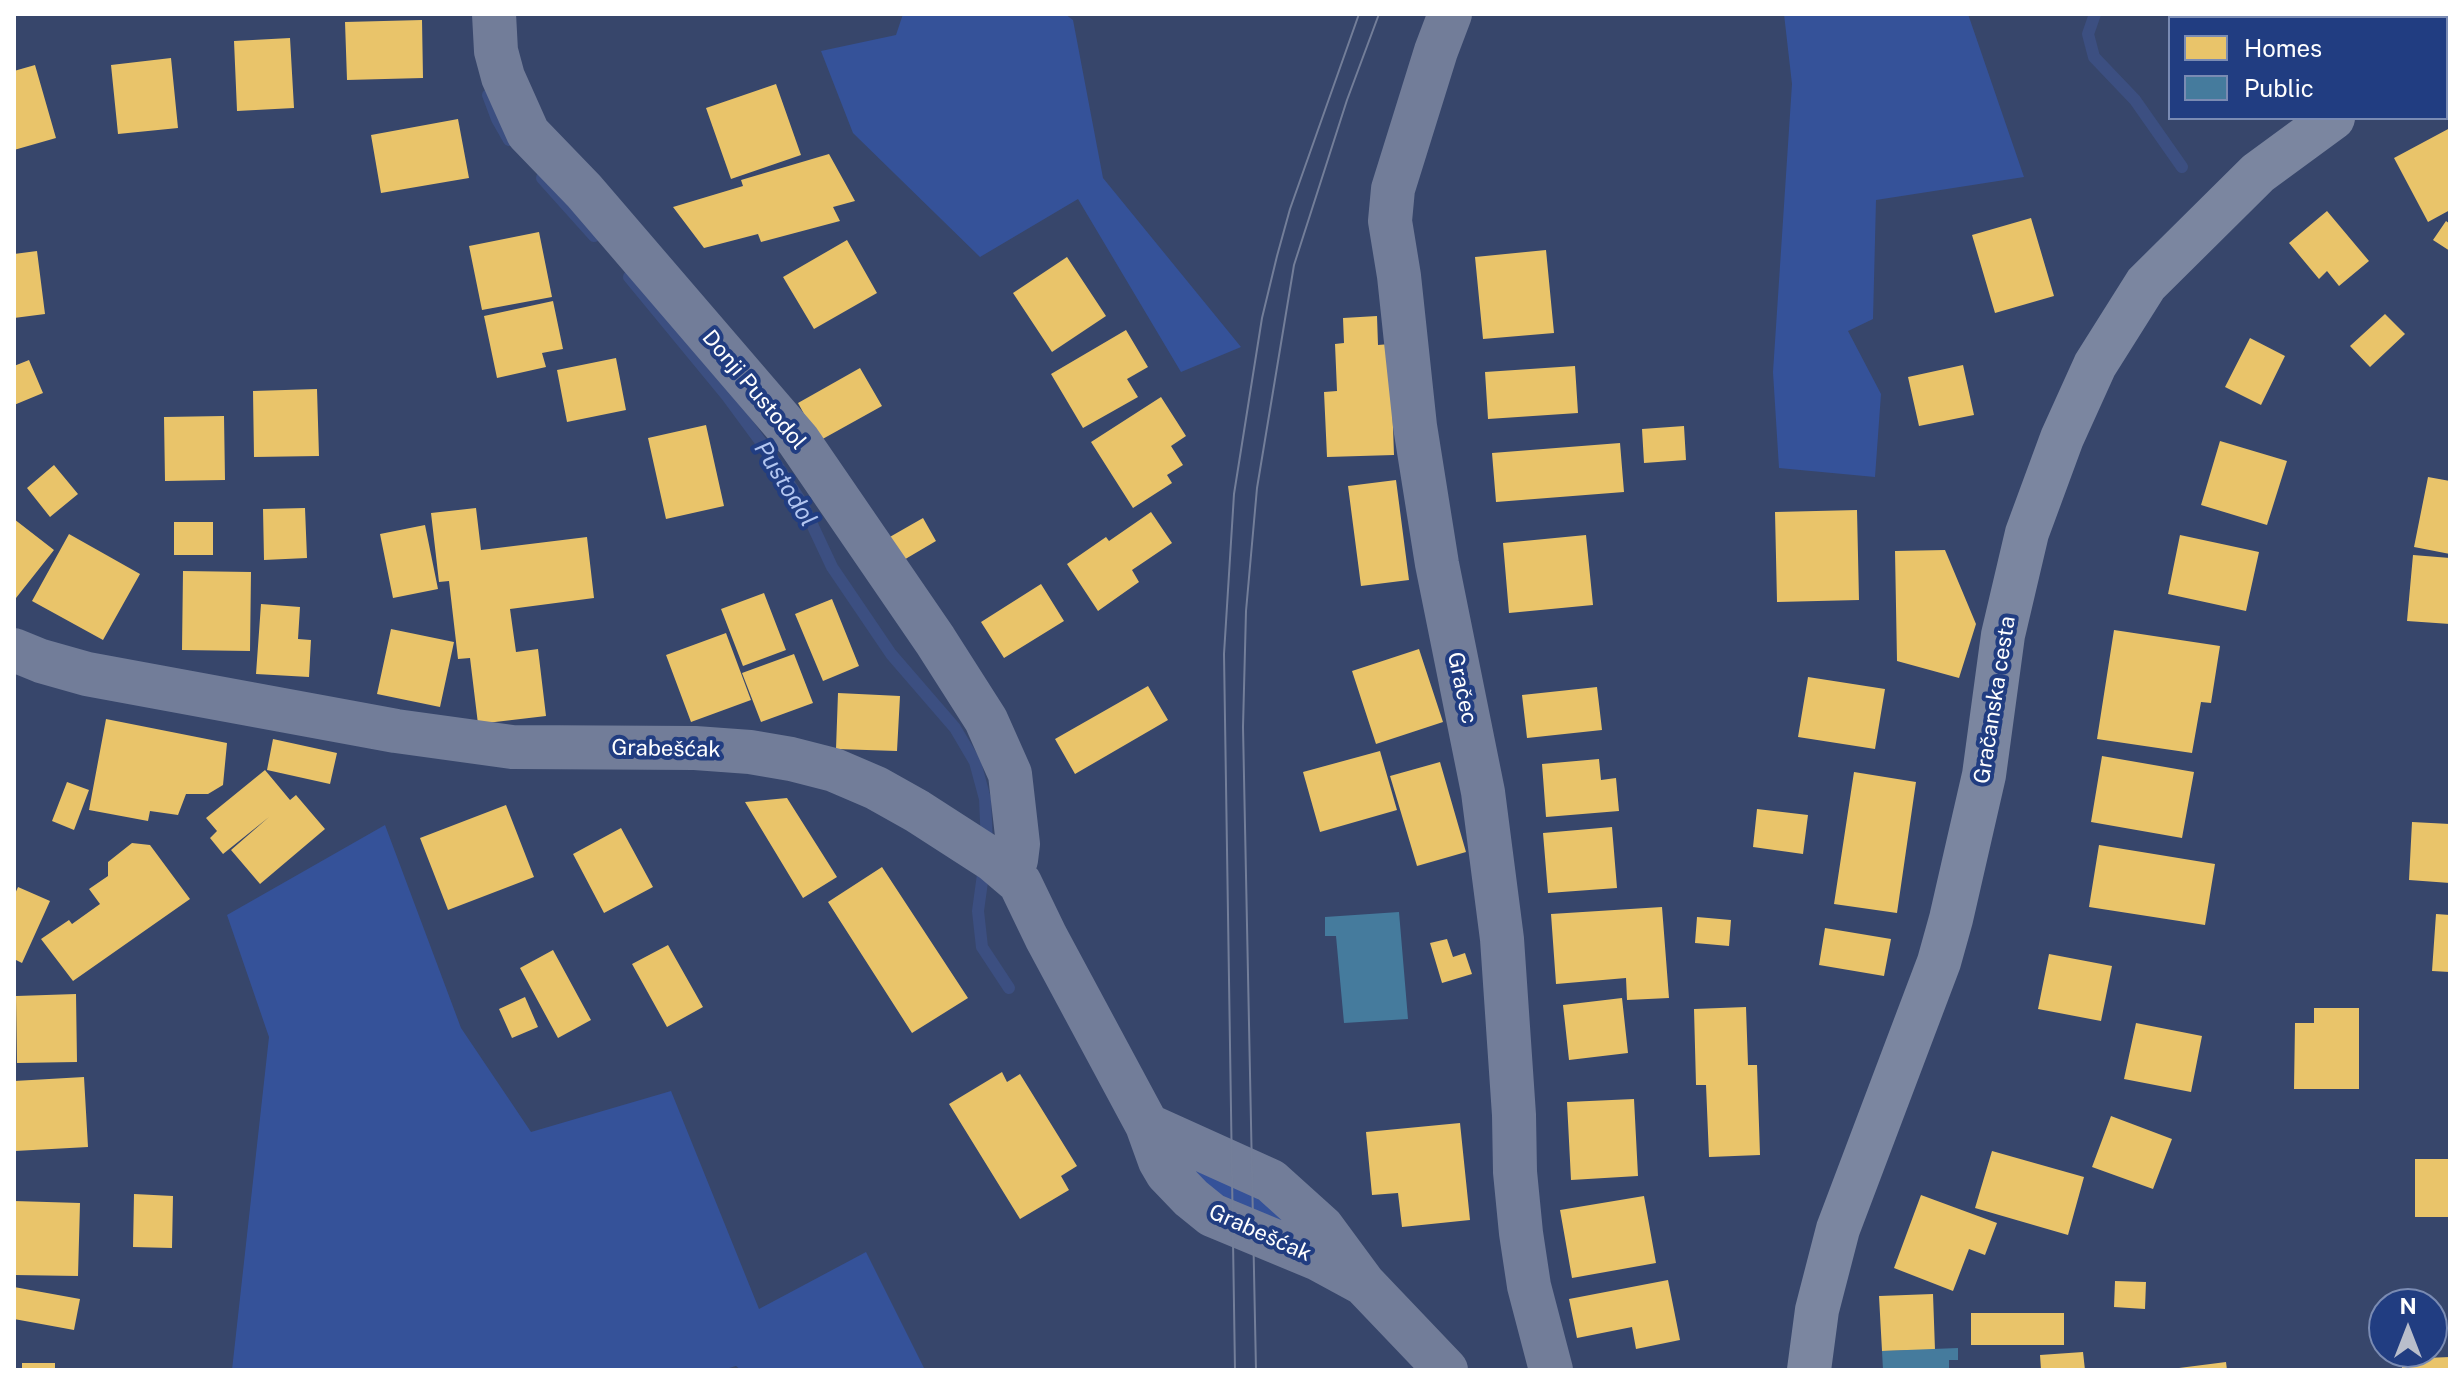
<!DOCTYPE html>
<meta charset="utf-8">
<style>
body{margin:0}
#map{position:relative;width:2464px;height:1384px;overflow:hidden;background:#37466b;font-family:"Public Sans",sans-serif}
canvas{display:block}
.frame{position:absolute;inset:0;border:16px solid #fff;pointer-events:none}
.legend{position:absolute;left:2168px;top:16px;width:280px;height:104px;box-sizing:border-box;background:#213d81;border:2px solid #7a8bb3;margin:0;padding:10px 14px;list-style:none;font-size:24px;color:#fff}
.legend li{display:flex;align-items:center;gap:16px;height:40px}
.legend b{width:40px;border:2px solid #7a8bb3}
.north{position:absolute;left:2368px;top:1288px;width:80px;height:80px;box-sizing:border-box;background:#213d81;border:2px solid #7a8bb3;border-radius:50%;rotate:0deg;font-size:22px;font-weight:700;line-height:32px;text-align:center;color:#fff}
.north::after{content:'';display:block;margin:auto;width:28px;height:36px;background:#b9becb;clip-path:polygon(50% 0,100% 100%,50% 72%,0 100%)}
</style>
<div id="map">
<canvas width="2464" height="1384"></canvas>
<div class="frame"></div>
<ul class="legend">
<li><b style="height:22px;background:#e9c46a"></b>Homes</li>
<li><b style="height:22px;background:#457b9d"></b>Public</li>
</ul>
<div class="north">N</div>
</div>
<script>
const ctx = document.querySelector('canvas').getContext('2d');
ctx.lineJoin = 'round';
function fill(path, color) { ctx.fillStyle = color; ctx.fill(path, 'evenodd'); }
const shape = rows => new Path2D(rows.map(r => 'M' + r).join(''));
function stroke(path, color, width, dash) { ctx.strokeStyle = color; ctx.lineWidth = width; ctx.lineCap = dash ? 'butt' : 'round'; ctx.setLineDash(dash || []); ctx.stroke(path); }
function write(font, color, halo, rows, align = 'center') {
  ctx.font = font + ' "Public Sans",sans-serif'; ctx.lineWidth = 8; ctx.setLineDash([]); ctx.textBaseline = 'middle'; ctx.strokeStyle = halo; ctx.fillStyle = color; for (const [text, x, y, turn = 0] of rows) {
    ctx.save(); ctx.translate(x, y); ctx.rotate((+turn || 0) * Math.PI / 180); ctx.textAlign = isNaN(turn) ? turn : align; if (halo) ctx.strokeText(text, 0, 0); ctx.fillText(text, 0, 0); ctx.restore();
  }
}
fill(shape([
 [903,14,1065,14,1073,20,1103,178,1241,347,1181,372,1078,199,980,257,853,133,821,51,896,35],
 [1784,14,1968,14,2024,177,1876,200,1873,319,1848,331,1881,394,1875,477,1779,468,1773,372,1792,84],
 [385,825,461,1028,531,1132,671,1091,759,1309,866,1252,925,1370,741,1370,736,1366,722,1370,232,1370,269,1037,227,915],
 [1174,1153,1219,1175,1300,1225,1224,1206]
]), '#355299');
fill(shape([
 [2222,14,2308,14,2310,18,2225,18],
 [422,20,423,78,347,80,345,22],
 [290,38,294,108,237,111,234,41],
 [171,58,178,128,118,134,111,65],
 [35,65,56,138,14,150,14,71],
 [776,84,801,155,731,179,706,108],
 [458,119,469,178,381,193,371,135],
 [2450,128,2450,210,2428,222,2394,158],
 [829,154,855,201,833,207,840,221,761,242,758,234,704,248,673,207,743,186,741,180],
 [2327,211,2369,261,2339,286,2327,271,2319,279,2289,243],
 [2031,218,2054,296,1995,313,1972,235],
 [2446,221,2450,224,2450,251,2433,240],
 [539,232,552,297,482,310,469,246],
 [847,240,877,293,814,329,783,277],
 [1546,250,1554,333,1483,339,1475,257],
 [37,251,45,314,14,318,14,254],
 [1067,257,1106,316,1052,352,1013,293],
 [553,301,563,349,542,353,546,367,497,378,484,316],
 [2385,314,2405,334,2370,367,2350,346],
 [1377,316,1378,345,1390,344,1394,455,1327,457,1324,392,1337,391,1335,344,1344,343,1343,318],
 [1126,330,1148,367,1127,379,1138,397,1083,428,1051,374],
 [2250,338,2285,356,2261,405,2225,387],
 [616,358,626,410,567,422,557,370],
 [29,360,43,393,14,405,14,366],
 [1963,365,1974,415,1919,426,1908,377],
 [1575,366,1578,413,1488,419,1485,372],
 [860,368,882,406,819,441,798,403],
 [317,389,319,456,254,457,253,391],
 [1161,397,1186,436,1171,446,1183,465,1167,475,1172,483,1133,508,1091,442],
 [224,416,225,480,165,481,164,417],
 [706,425,724,506,666,519,648,438],
 [1684,426,1686,460,1644,463,1642,429],
 [2220,441,2287,461,2267,525,2201,505],
 [1620,443,1624,492,1496,502,1492,453],
 [54,465,78,494,50,517,27,488],
 [2428,477,2450,481,2450,554,2414,547],
 [1396,480,1409,580,1361,586,1348,486],
 [305,508,307,558,264,560,263,509],
 [476,508,481,550,587,537,594,598,510,609,516,652,538,649,546,716,478,724,470,658,458,659,449,581,439,582,431,513],
 [1857,510,1859,600,1777,602,1775,512],
 [1151,512,1172,543,1132,570,1139,582,1098,611,1067,564,1106,537,1109,541],
 [923,518,936,541,902,561,888,538],
 [14,519,54,550,16,598,14,596],
 [174,522,213,522,213,555,174,555],
 [425,525,438,589,393,598,380,534],
 [69,534,140,574,103,640,32,601],
 [1586,535,1593,605,1509,613,1503,543],
 [2180,535,2259,552,2246,611,2168,594],
 [1945,550,1976,624,1959,678,1897,661,1895,551],
 [2413,555,2450,558,2450,624,2407,621],
 [183,571,251,572,250,651,182,650],
 [1041,584,1064,621,1004,658,981,622],
 [764,593,786,650,743,666,721,609],
 [832,599,859,666,823,681,795,614],
 [261,604,300,607,298,639,311,640,309,677,256,674],
 [391,629,454,642,440,707,377,694],
 [2114,630,2220,646,2211,703,2201,702,2192,753,2097,739],
 [726,633,751,700,691,722,666,655],
 [1419,649,1443,722,1376,744,1352,671],
 [794,654,813,703,761,722,742,673],
 [1808,677,1885,689,1875,749,1798,737],
 [1148,686,1168,720,1075,774,1055,739],
 [1597,687,1602,730,1527,738,1522,695],
 [838,693,900,696,897,751,836,749],
 [106,719,227,743,223,785,208,794,186,794,178,815,150,811,148,821,89,810],
 [273,739,337,753,330,784,267,770],
 [1380,751,1397,810,1320,832,1303,772],
 [2102,756,2194,772,2182,838,2091,822],
 [1599,759,1601,780,1616,778,1619,811,1546,817,1542,764],
 [1440,762,1466,852,1417,866,1390,776],
 [265,770,290,800,296,795,325,829,260,884,231,850,269,817,223,854,210,838,217,831,206,818],
 [1854,772,1916,782,1897,913,1834,904],
 [67,782,89,790,74,830,52,821],
 [787,798,837,877,803,898,745,802],
 [506,805,534,877,448,910,420,838],
 [1757,809,1808,815,1803,854,1753,847],
 [2412,822,2450,824,2450,883,2409,880],
 [1612,827,1617,888,1548,893,1543,833],
 [621,828,653,887,604,913,573,854],
 [132,843,150,845,190,899,73,981,41,939,69,920,72,924,100,904,89,889,108,876,108,862],
 [2099,845,2215,864,2205,925,2089,907],
 [882,867,968,998,912,1033,828,902],
 [18,887,50,901,22,963,14,959,14,896],
 [1662,907,1669,998,1627,1000,1626,978,1556,984,1551,914],
 [2436,914,2450,915,2450,972,2432,971],
 [1697,917,1731,920,1729,946,1695,943],
 [1825,928,1891,939,1884,976,1819,965],
 [1447,939,1453,957,1465,953,1472,974,1442,983,1430,943],
 [668,945,703,1007,667,1027,632,964],
 [553,950,591,1020,558,1038,520,968],
 [2049,954,2112,966,2101,1021,2038,1009],
 [76,994,77,1062,17,1063,16,996],
 [525,997,538,1027,512,1038,499,1009],
 [1622,998,1628,1053,1569,1060,1563,1005],
 [1746,1007,1748,1065,1757,1065,1760,1155,1709,1157,1706,1085,1696,1085,1694,1009],
 [2314,1008,2359,1008,2359,1089,2294,1089,2295,1023,2314,1023],
 [2136,1023,2202,1036,2191,1092,2124,1079],
 [1002,1072,1007,1082,1020,1074,1077,1166,1061,1176,1069,1190,1020,1219,949,1104],
 [84,1077,88,1147,15,1151,14,1081],
 [1634,1099,1638,1176,1571,1180,1567,1102],
 [2111,1116,2172,1139,2153,1189,2092,1167],
 [1460,1123,1470,1220,1402,1227,1398,1193,1372,1195,1366,1132],
 [1992,1151,2084,1177,2068,1235,1975,1208],
 [2415,1159,2450,1159,2450,1217,2415,1217],
 [134,1194,173,1196,172,1248,133,1247],
 [1921,1195,1997,1223,1985,1255,1969,1249,1953,1291,1894,1268],
 [1644,1196,1656,1263,1572,1278,1560,1210],
 [14,1201,80,1203,78,1276,14,1275],
 [1668,1280,1680,1340,1636,1349,1632,1327,1577,1338,1569,1299],
 [2115,1281,2146,1282,2145,1309,2114,1307],
 [14,1287,80,1299,74,1330,14,1319],
 [1933,1294,1935,1350,1882,1351,1879,1296],
 [1971,1313,2064,1313,2064,1345,1971,1345],
 [2083,1352,2085,1370,2041,1370,2040,1355],
 [2450,1357,2450,1370,2402,1370,2402,1359],
 [2226,1362,2227,1370,2179,1370,2179,1368],
 [22,1363,55,1363,55,1370,22,1370]
]), '#e9c46a');
fill(shape([
 [1399,912,1408,1019,1344,1023,1336,936,1325,936,1325,917],
 [1958,1348,1958,1360,1949,1360,1949,1370,1883,1370,1882,1351]
]), '#457b9d');
stroke(shape([
 [2095,14,2088,34,2094,57,2135,100,2182,167],
 [488,95,497,119,509,140],
 [542,178,594,236],
 [629,277,727,396,769,453,802,503,832,567,891,654,955,728,975,762,985,799,987,844],
 [984,867,978,911,982,947,1009,988]
]), '#3c4f81', 12);
stroke(shape([
 [494,14,496,51,503,77,528,133,584,191,798,440,935,640,986,720,1010,774,1018,844,1016,860,1009,872],
 [1450,14,1436,51,1393,189,1390,221,1399,276,1415,426,1437,564,1483,792,1502,939,1514,1115,1515,1172,1521,1233,1529,1286,1551,1370],
 [2360,14,2361,18],
 [14,650,41,661,87,674,396,731,512,747,695,748,750,752,791,759,834,770,876,788,917,811,993,860,1020,883,1046,937,1147,1125,1160,1161,1167,1173,1191,1198,1212,1215,1318,1259,1364,1284],
 [1147,1125,1271,1181,1322,1227,1364,1284,1446,1370]
]), '#727d99', 44);
stroke(shape([
 [2446,44,2450,42],
 [1809,1370,1817,1310,1838,1229,1939,962,1951,919,1984,775,2003,635,2027,533,2062,438,2095,365,2146,284,2258,173,2333,118]
]), '#7b86a0', 44);
stroke(shape([
 [1235,1370,1224,654,1234,494,1262,318,1277,256,1290,209,1359,14],
 [1256,1370,1243,727,1246,611,1257,488,1294,265,1347,100,1379,14]
]), '#737e99', 2);
write('22px', '#fff', '#213d81', [
 ["Donji Pustodol",754,390,50],
 ["Gračec",1462,688,78],
 ["Gračanska cesta",1995,700,-81],
 ["Grabešćak",666,749,1],
 ["Grabešćak",1260,1233,24]
]);
write('italic 24px', '#b3c6f0', '#213d81', [
 ["Pustodol",785,484,58]
]);
</script>
